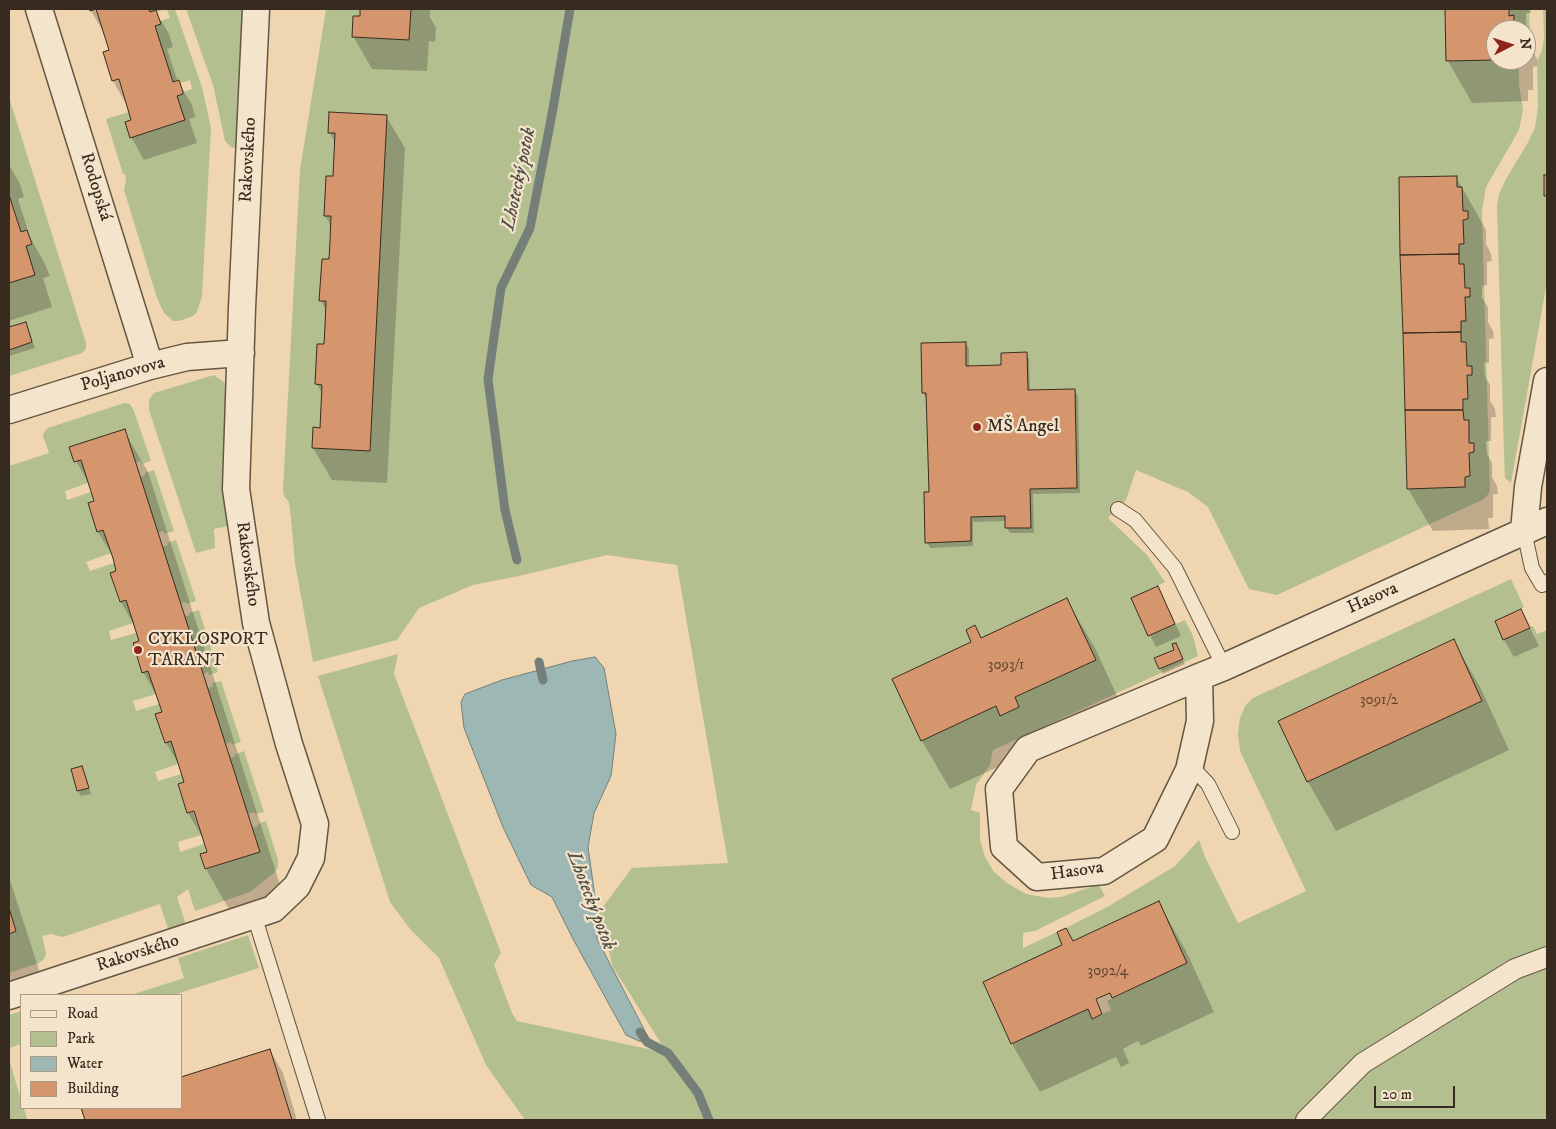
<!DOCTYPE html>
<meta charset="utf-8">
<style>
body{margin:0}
#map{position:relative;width:1556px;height:1129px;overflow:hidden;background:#efd6b0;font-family:"IM FELL DW Pica",serif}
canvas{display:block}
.frame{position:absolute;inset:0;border:10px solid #362b1e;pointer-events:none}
.legend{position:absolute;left:20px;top:994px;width:162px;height:115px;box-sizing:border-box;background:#f5e4cc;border:1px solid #a99a86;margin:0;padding:6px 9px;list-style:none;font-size:15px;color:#362b1e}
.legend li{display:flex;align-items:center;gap:10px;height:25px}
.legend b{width:25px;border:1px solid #a99a86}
.north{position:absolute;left:1486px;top:20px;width:50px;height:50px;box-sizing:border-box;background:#f5e4cc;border:1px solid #a99a86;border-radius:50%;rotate:85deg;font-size:14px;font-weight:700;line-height:20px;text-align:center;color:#362b1e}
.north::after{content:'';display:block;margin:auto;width:18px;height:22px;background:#8f2418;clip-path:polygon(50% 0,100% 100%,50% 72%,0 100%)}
.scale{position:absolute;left:1374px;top:1086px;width:81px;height:22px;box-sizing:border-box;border:2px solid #362b1e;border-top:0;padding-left:6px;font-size:15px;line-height:18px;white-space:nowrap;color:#362b1e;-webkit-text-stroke:4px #f5e4cc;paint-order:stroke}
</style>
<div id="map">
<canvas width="1556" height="1129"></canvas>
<div class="frame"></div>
<ul class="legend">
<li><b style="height:6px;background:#f5e4cc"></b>Road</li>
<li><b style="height:14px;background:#b4bf90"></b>Park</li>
<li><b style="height:14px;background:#9db7b5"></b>Water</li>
<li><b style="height:14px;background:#d5966e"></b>Building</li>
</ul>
<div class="north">N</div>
<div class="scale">20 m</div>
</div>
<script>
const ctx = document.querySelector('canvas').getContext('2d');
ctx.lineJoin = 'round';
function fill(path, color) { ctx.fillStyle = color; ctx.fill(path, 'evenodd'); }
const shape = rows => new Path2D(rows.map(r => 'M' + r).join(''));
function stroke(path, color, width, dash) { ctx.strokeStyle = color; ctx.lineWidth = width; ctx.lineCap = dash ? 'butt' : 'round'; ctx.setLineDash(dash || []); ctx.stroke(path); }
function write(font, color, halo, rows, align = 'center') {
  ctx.font = font + ' "IM FELL DW Pica",serif'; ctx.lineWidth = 4.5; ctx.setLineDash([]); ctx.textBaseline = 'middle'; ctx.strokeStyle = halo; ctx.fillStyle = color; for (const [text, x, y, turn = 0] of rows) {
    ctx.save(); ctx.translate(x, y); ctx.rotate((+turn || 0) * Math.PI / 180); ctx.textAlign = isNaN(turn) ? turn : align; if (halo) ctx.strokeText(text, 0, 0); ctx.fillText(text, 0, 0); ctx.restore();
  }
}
fill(shape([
 [149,9,175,9,202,87,211,128,202,296,197,312,193,316,179,321,173,321,164,313,157,298,124,190,126,180,125,174,123,174,106,119,129,112,131,120,130,138,185,120,177,96,183,94,183,92,192,89,190,80,180,83,173,82,155,26,161,24,160,21,170,18,167,9,157,12,156,10,150,12],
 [186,9,249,9,242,150,231,147,225,141,213,85],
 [326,9,360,9,360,16,353,16,352,37,409,40,411,9,1445,9,1447,61,1519,60,1519,84,1523,110,1519,130,1486,187,1482,211,1490,492,1484,499,1277,595,1249,589,1208,507,1188,492,1136,470,1126,500,1108,518,1147,555,1165,582,1131,599,1148,636,1185,620,1193,636,1198,656,993,750,990,765,976,785,971,810,980,813,980,840,985,857,994,872,1007,883,1026,894,1048,898,1061,897,1088,888,1098,883,1105,896,1035,931,1023,933,1023,948,1057,932,1062,946,983,983,1011,1044,1088,1009,1092,1019,1111,1010,1107,1001,1187,963,1158,902,1072,941,1066,928,1109,906,1175,866,1199,840,1205,857,1238,923,1306,891,1240,751,1238,734,1240,718,1245,706,1253,698,1511,579,1524,607,1495,621,1503,640,1533,626,1537,634,1547,630,1547,1120,525,1120,486,1065,439,958,410,929,390,902,318,676,398,654,394,674,501,953,494,965,512,1013,517,1021,667,1053,613,967,599,912,632,868,728,863,677,565,607,555,519,576,473,585,419,608,397,640,313,662,295,563,291,519,289,502,284,496,283,490,300,170],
 [329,112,387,115,370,451,312,448,313,428,320,428,322,385,315,384,317,344,324,344,326,301,319,301,322,259,329,259,331,216,324,216,326,176,333,176,335,133,328,132],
 [1457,176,1457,187,1462,187,1463,211,1468,211,1468,219,1463,220,1464,244,1459,244,1459,264,1464,264,1465,288,1470,288,1470,297,1465,297,1466,321,1461,321,1461,342,1467,343,1467,366,1472,366,1472,375,1467,375,1468,399,1463,399,1464,420,1469,420,1469,443,1474,443,1474,452,1469,453,1470,476,1465,477,1465,487,1407,489,1399,178],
 [966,342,966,366,1001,365,1001,353,1027,352,1028,390,1075,389,1077,488,1030,489,1031,527,1006,528,1005,516,971,517,971,541,925,543,929,492,926,393,922,392,921,343],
 [1067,598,1096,660,1015,697,1019,707,1000,716,996,706,921,741,892,679,971,642,975,626,981,638],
 [1453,639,1482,701,1307,782,1279,720],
 [1176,643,1182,659,1159,669,1154,658,1174,650,1172,644],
 [1509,9,1529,9,1530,38,1526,49,1526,30,1509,30,1509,25,1513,15,1509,16],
 [1543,9,1547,9,1547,175,1544,175,1544,196,1547,196,1547,282,1511,483,1505,478,1504,453,1497,206,1499,194,1506,179,1527,144,1535,128,1538,107,1537,61,1542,50,1544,38],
 [9,97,86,343,86,349,82,353,9,376,9,350,32,342,26,322,9,327,9,283,34,275,26,246,32,244,27,230,21,232,9,193],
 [214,375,225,383,228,400,226,468,228,526,214,529,215,548,196,553,149,410,149,400,154,393],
 [124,403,130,404,134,411,151,461,142,464,141,461,135,463,70,447,74,462,81,460,88,483,65,491,67,500,91,492,94,501,88,504,97,532,103,530,111,553,86,562,90,571,114,563,116,571,110,574,119,602,126,601,133,623,109,631,111,640,136,633,139,641,132,644,142,673,148,671,156,694,133,701,136,711,159,704,162,712,156,715,164,743,171,741,178,764,155,772,158,781,181,774,184,782,178,785,187,813,193,812,201,835,178,842,180,852,204,844,206,853,200,855,205,870,259,852,252,828,258,826,258,824,266,821,278,860,278,867,274,873,250,892,195,911,188,889,177,897,186,925,168,929,160,904,63,937,51,934,42,936,46,953,44,959,39,963,9,973,9,934,16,931,9,908,9,466,49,453,43,436,44,432,48,428],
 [82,766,89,788,77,791,71,769],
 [154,470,174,531,164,534,163,531,157,533,140,477,145,475,145,473],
 [176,540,196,601,187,604,186,602,180,603,162,547,168,545,167,543],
 [199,610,218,672,209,675,208,672,203,674,184,617,190,615,189,613],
 [221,681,241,742,232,745,231,742,225,744,207,688,213,686,212,683],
 [244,751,264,812,255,814,254,812,248,814,230,758,235,756,235,754],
 [248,935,259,968,173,995,131,995,184,978,178,958],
 [21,1011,21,1044,9,1048,9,1015],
 [9,1059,21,1100,21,1108,24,1108,27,1120,9,1120]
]), '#b4bf90');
const water = shape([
 [595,657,604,668,616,734,611,776,594,813,588,847,596,904,597,939,647,1035,648,1041,647,1042,639,1041,626,1035,573,939,552,897,531,885,503,827,464,728,461,702,465,694,502,680,572,661,595,657]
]);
fill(water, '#9db7b5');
stroke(water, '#747f79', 1);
fill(shape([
 [90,9,154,9,169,34,173,47,167,49,178,82,192,105,195,116,196,117,189,119,197,143,144,160,131,137,133,121,126,104,113,81,104,53,111,51,104,33],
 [361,9,430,9,430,17,436,28,435,42,429,41,427,71,372,69,353,36,361,17],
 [1446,9,1531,9,1531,13,1526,13,1526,26,1531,35,1532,49,1537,59,1537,66,1533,67,1533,90,1528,90,1528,101,1472,103,1448,61],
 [1496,30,1526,30,1526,60,1496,60],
 [386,116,405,148,387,483,332,480,313,448,321,429,323,395,317,384,325,346,327,312,321,301,330,261,332,227,325,216,334,177,336,143,329,132],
 [9,165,20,184,24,197,18,199,30,237,45,264,50,276,43,278,52,307,9,321],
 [1456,177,1486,230,1486,244,1491,254,1492,261,1487,262,1487,285,1482,286,1482,298,1488,307,1488,322,1493,331,1494,338,1489,339,1489,363,1484,362,1485,376,1490,385,1490,401,1495,409,1496,417,1491,417,1491,441,1486,441,1487,454,1492,463,1492,477,1497,486,1498,494,1493,494,1493,518,1488,518,1489,529,1433,531,1408,489],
 [26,323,35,348,9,356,9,329],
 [965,343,969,348,969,367,1002,366,1026,353,1029,359,1030,391,1075,390,1078,396,1080,493,1033,494,1034,533,1010,533,1007,528,1006,521,973,522,973,546,930,548,927,542,930,494,926,398,923,392],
 [124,431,148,472,283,894,230,911,206,869,202,855,208,853,205,842,188,813,180,785,186,783,182,770,166,743,163,713,159,699,143,672,141,642,136,629,121,602,118,572,114,558,98,532,95,502,92,489,76,461],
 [1132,599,1164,599,1181,636,1156,647],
 [1067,600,1095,648,1123,709,1042,746,1046,756,1030,764,1024,755,950,789,922,741,894,680],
 [1521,610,1539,646,1514,657,1504,640,1496,621],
 [1453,640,1481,689,1509,750,1336,831,1308,782,1280,721],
 [1176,650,1178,650,1185,664,1163,674,1160,668],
 [82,767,85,773,91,794,81,796,78,791,73,770],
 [9,877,40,973,9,983],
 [1158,902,1186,951,1214,1012,1141,1046,1138,1041,1123,1049,1129,1063,1121,1067,1116,1057,1040,1092,1012,1044,985,983],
 [270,1050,283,1073,297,1120,86,1120,82,1109,86,1108,181,1108]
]), '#0003');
stroke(shape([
 [517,560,505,510,488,379,501,288,530,228,552,114,570,9],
 [539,662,543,680],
 [640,1032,647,1042,668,1053,698,1093,709,1120]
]), '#747f79', 9);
const building = shape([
 [89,9,149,9,150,12,156,10,161,24,155,26,173,82,179,80,183,92,183,94,177,96,185,120,130,138,125,122,131,120,119,79,112,81,103,52,109,50,96,9,90,11,89,9],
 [360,9,417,9,411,9,409,40,352,37,353,16,360,16,360,9],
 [1445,9,1509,9,1509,16,1514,15,1514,25,1509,25,1509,30,1496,30,1496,60,1446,61,1445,9],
 [329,112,387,115,370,451,312,448,313,427,320,428,322,385,315,384,317,344,324,344,325,326,326,301,319,301,322,259,329,259,330,241,331,216,324,216,326,176,333,176,335,133,328,133,329,112],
 [1544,175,1547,175,1547,196,1544,196,1544,175],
 [1457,176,1457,187,1462,187,1463,211,1468,211,1468,219,1463,220,1464,244,1459,244,1459,254,1400,255,1399,177,1457,176],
 [9,195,21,232,27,230,32,244,26,246,35,275,9,283,9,195],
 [1459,254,1459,264,1464,264,1465,288,1470,288,1470,297,1465,297,1466,321,1461,321,1461,332,1403,333,1400,255,1459,254],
 [26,322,32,342,9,350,9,327,26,322],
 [1461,332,1461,342,1466,342,1467,366,1472,366,1472,375,1467,375,1468,399,1463,399,1463,410,1405,410,1403,333,1461,332],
 [966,342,966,366,1001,365,1001,353,1027,352,1028,390,1075,389,1077,488,1030,489,1031,528,1005,528,1005,516,971,517,971,541,925,543,924,492,929,492,926,393,922,393,921,343,966,342],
 [1405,410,1463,410,1464,420,1469,420,1469,443,1474,443,1474,452,1469,453,1470,476,1465,477,1465,487,1407,489,1405,410],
 [125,429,260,852,205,869,200,854,207,852,194,811,187,813,178,784,184,782,171,741,165,743,155,714,162,712,148,671,142,673,133,643,139,641,126,600,120,602,110,573,116,571,113,558,103,530,97,532,88,503,94,501,81,460,74,462,69,447,125,429],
 [1158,586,1175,624,1148,636,1131,598,1158,586],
 [1067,598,1096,660,1015,697,1019,707,1000,716,996,706,921,741,892,679,971,642,966,630,975,625,981,638,1067,598],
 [1521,609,1530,628,1503,640,1495,621,1521,609],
 [1454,639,1482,701,1307,782,1278,721,1454,639],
 [1176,643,1183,659,1159,669,1154,658,1174,650,1172,644,1176,643],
 [82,766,89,788,77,791,71,769,82,766],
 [1159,901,1187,963,1112,998,1110,993,1096,999,1102,1014,1092,1019,1088,1009,1011,1044,983,982,1062,945,1057,932,1066,928,1073,941,1159,901],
 [9,908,16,931,9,934,9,908],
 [270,1049,292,1120,85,1120,81,1108,181,1108,181,1077,270,1049]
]);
fill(building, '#d5966e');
stroke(building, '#362b1e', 1);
const service = shape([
 [1118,509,1135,520,1175,568,1224,667],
 [1524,531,1532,568,1542,585,1547,582],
 [1190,765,1208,784,1232,832],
 [254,915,318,1120]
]);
const pedestrian = shape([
 [1306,1120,1363,1063,1515,969,1547,957]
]);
const minor = shape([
 [39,9,150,366],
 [9,410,150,366,187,357,241,353],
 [1524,531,1528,487,1547,381],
 [1199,677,1200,721,1189,770,1155,839,1104,871,1037,877,1004,847,999,789,1028,749,1199,677,1224,667,1547,521],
 [9,996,273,909,297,886,311,858,315,824,289,744,256,623,236,489,242,308,256,9]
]);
stroke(service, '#645642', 16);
stroke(pedestrian, '#645642', 22);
stroke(minor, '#645642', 29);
stroke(service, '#f5e4cc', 14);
stroke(pedestrian, '#f5e4cc', 20);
stroke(minor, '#f5e4cc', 26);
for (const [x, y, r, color] of [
 [977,427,5,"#8f2418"],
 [138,650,5,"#8f2418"]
]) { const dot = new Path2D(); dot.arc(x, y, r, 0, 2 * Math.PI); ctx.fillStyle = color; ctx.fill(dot); stroke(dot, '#f5e4cc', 2); }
write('15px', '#5e4632', null, [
 ["3093/1",1006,666],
 ["3091/2",1379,701],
 ["3092/4",1108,972]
]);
write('18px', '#362b1e', '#f5e4cc', [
 ["Rakovského",249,160,-87],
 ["Rodopská",95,187,73],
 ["Poljanovova",123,375,-16],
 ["Rakovského",247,564,82],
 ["Hasova",1373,599,-24],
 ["Hasova",1077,872,-8],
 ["Rakovského",138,954,-18]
]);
write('18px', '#362b1e', '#f5e4cc', [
 ["MŠ Angel",987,427],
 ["CYKLOSPORT",148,640],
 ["TARANT",148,661]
], 'left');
write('italic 19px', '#504e44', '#f5e4cc', [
 ["Lhotecký potok",520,179,-78],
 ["Lhotecký potok",590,901,69]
]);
</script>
